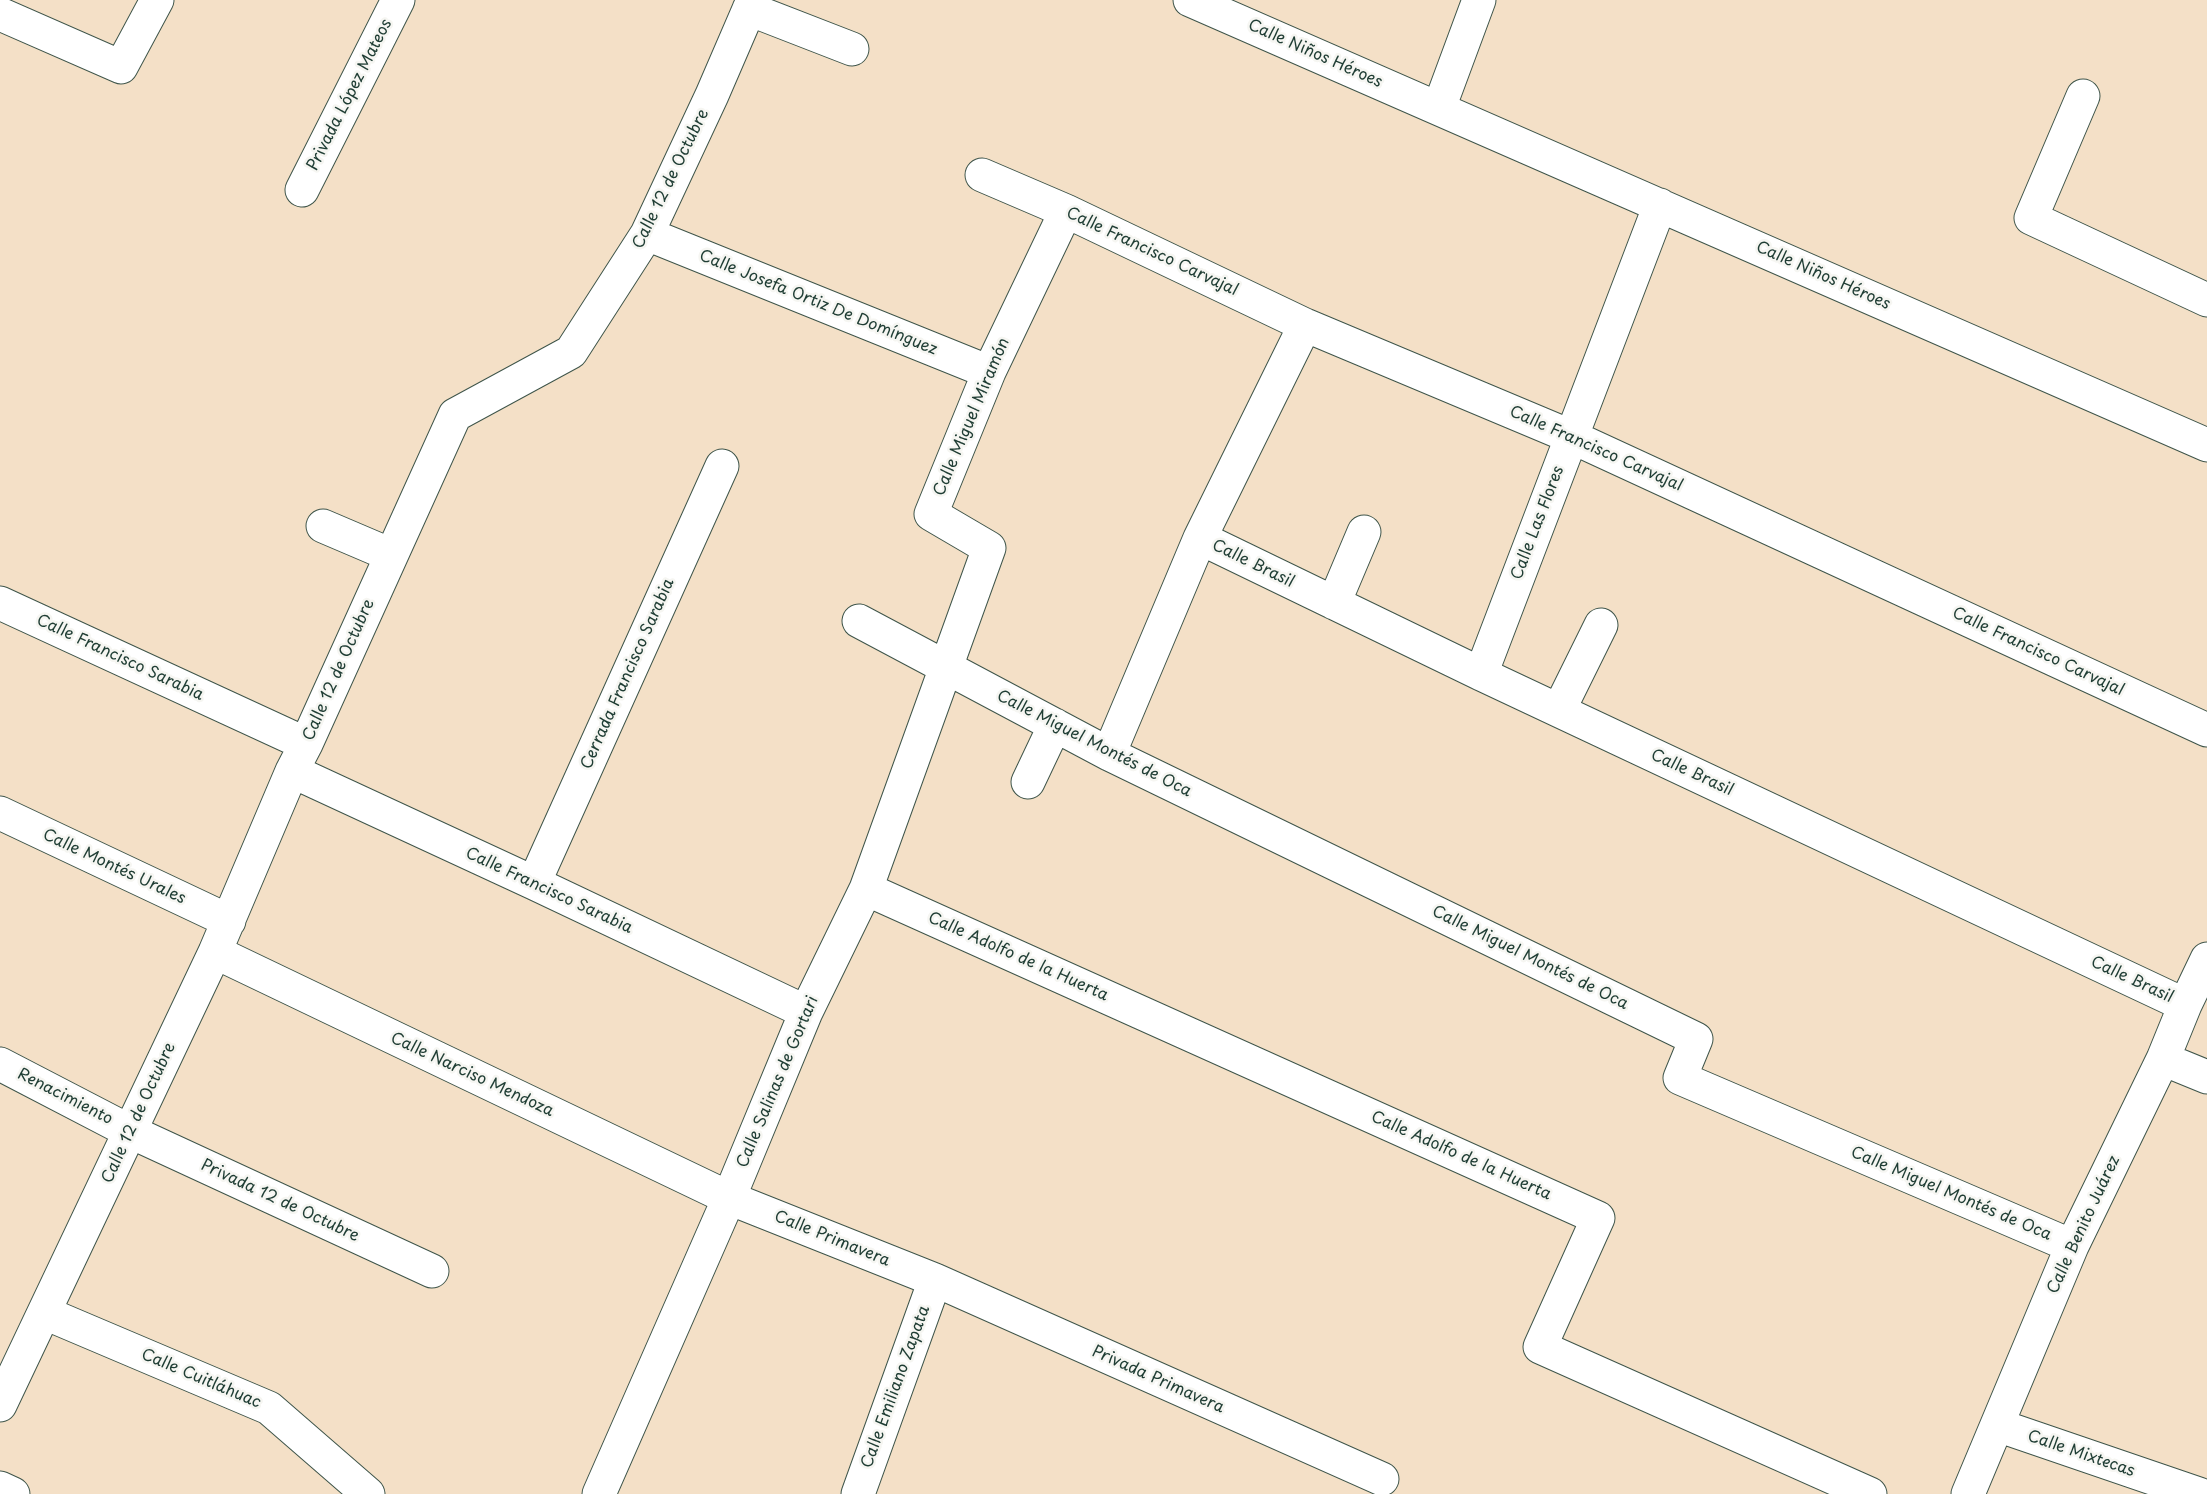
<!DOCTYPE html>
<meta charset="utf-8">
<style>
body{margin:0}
canvas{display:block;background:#f4e0c7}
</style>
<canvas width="2207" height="1494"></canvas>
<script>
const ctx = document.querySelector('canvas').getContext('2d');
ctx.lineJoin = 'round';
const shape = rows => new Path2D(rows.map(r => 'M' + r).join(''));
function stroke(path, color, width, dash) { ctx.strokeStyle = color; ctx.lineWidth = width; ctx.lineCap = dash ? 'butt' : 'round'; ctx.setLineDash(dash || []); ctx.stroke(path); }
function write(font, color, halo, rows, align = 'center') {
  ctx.font = font + ' "Playpen Sans",sans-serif'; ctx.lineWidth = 5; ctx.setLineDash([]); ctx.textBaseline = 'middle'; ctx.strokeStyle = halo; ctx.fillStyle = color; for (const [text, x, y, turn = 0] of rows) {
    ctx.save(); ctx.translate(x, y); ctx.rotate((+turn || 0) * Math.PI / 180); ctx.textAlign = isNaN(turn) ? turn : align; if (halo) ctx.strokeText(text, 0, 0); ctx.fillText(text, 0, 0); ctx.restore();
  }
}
const minor = shape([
 [1190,0,2207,445],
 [749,9,852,49],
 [0,14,121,67,157,0],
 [2083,96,2031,218,2207,300],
 [1439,108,1479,0],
 [982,175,1066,211,1305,325,1572,437,2207,730],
 [302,190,398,0],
 [647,234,989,372],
 [323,526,391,555],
 [1200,538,1481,674,2185,1005],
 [0,603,306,744],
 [1334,603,1364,532],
 [859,621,1109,754,1696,1039,1680,1078,2072,1246],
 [1481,674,1660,205],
 [1559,710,1601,625],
 [1109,754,1200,538,1305,325],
 [292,771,534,883,806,1012],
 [1028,782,1055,725],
 [0,813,229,921],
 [534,883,722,466],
 [866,889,1598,1218,1540,1347,1870,1494],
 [215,952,729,1198,935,1280,1382,1479],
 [2163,1059,2207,1077],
 [0,1064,129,1131,432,1271],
 [45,1313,269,1408,368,1494],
 [0,1405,215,952,292,771,306,744,455,415,571,352,647,234,712,95,753,0],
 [1997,1425,2199,1494],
 [0,1488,13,1494],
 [599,1494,729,1198,806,1012,866,889,989,548,931,514,989,372,1066,211],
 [858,1494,935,1280],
 [1968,1494,2072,1246,2163,1059,2185,1005,2207,959]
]);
stroke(minor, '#3f554a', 35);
stroke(minor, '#fff', 33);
write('16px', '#1f3d34', '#f6f6f2', [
 ["Calle Niños Héroes",1315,54,24],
 ["Privada López Mateos",350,95,-63],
 ["Calle 12 de Octubre",671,179,-64],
 ["Calle Francisco Carvajal",1152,252,25],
 ["Calle Niños Héroes",1823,276,24],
 ["Calle Josefa Ortiz De Domínguez",818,303,22],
 ["Calle Miguel Miramón",972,417,-67],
 ["Calle Francisco Carvajal",1596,449,24],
 ["Calle Las Flores",1538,523,-69],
 ["Calle Brasil",1253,564,26],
 ["Calle Francisco Carvajal",2038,652,25],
 ["Calle Francisco Sarabia",120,658,25],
 ["Calle 12 de Octubre",339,670,-66],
 ["Cerrada Francisco Sarabia",628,674,-66],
 ["Calle Miguel Montés de Oca",1094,744,27],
 ["Calle Brasil",1692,773,25],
 ["Calle Montés Urales",114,867,25],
 ["Calle Francisco Sarabia",549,891,25],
 ["Calle Adolfo de la Huerta",1018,957,24],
 ["Calle Miguel Montés de Oca",1530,958,26],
 ["Calle Brasil",2132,980,25],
 ["Calle Narciso Mendoza",472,1075,25],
 ["Calle Salinas de Gortari",778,1082,-67],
 ["Renacimiento",65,1097,27],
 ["Calle 12 de Octubre",139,1113,-65],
 ["Calle Adolfo de la Huerta",1461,1156,24],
 ["Calle Miguel Montés de Oca",1951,1194,23],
 ["Privada 12 de Octubre",280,1201,25],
 ["Calle Benito Juárez",2084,1225,-65],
 ["Calle Primavera",832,1239,22],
 ["Calle Cuitláhuac",201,1379,23],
 ["Privada Primavera",1158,1380,24],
 ["Calle Emiliano Zapata",896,1387,-70],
 ["Calle Mixtecas",2081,1454,19]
]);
</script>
